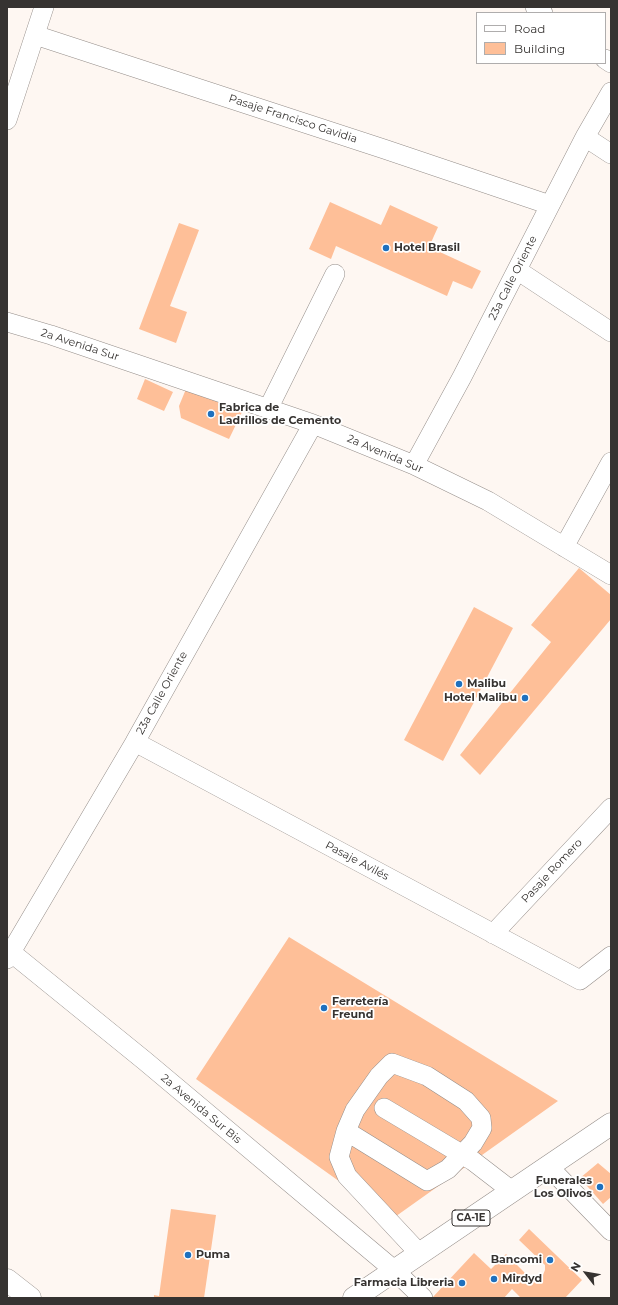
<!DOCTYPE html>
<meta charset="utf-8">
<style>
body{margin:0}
#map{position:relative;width:618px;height:1305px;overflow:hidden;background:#fef7f2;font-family:Montserrat,sans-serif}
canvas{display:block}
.frame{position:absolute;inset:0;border:8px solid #363331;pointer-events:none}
.legend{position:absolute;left:476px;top:12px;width:130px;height:52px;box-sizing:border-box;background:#fff;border:1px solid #afadad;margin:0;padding:5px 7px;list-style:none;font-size:12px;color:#363331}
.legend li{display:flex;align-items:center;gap:8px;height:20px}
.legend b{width:20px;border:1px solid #afadad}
.north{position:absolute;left:566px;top:1253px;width:40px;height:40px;-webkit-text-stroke:3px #fff;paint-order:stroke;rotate:301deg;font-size:11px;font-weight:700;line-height:16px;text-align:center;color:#363331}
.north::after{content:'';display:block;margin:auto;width:14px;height:18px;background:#363331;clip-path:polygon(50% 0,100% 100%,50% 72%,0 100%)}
</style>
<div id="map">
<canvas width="618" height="1305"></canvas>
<div class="frame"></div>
<ul class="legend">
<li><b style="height:5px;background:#fff"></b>Road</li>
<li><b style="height:11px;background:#febf98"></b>Building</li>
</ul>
<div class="north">N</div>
</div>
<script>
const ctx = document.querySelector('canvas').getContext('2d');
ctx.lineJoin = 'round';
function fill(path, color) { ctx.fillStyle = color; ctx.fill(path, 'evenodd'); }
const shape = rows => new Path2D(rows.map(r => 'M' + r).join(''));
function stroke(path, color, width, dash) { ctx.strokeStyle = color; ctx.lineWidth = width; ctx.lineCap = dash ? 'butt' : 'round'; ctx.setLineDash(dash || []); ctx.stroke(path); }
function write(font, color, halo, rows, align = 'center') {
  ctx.font = font + ' Montserrat,sans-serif'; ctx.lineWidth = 3.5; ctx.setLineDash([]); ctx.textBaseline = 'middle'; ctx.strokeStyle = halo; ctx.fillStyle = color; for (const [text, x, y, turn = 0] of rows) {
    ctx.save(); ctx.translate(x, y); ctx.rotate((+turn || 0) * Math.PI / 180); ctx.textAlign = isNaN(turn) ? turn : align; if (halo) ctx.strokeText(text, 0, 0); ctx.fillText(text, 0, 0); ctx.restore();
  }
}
fill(shape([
 [330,202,381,225,390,205,438,227,429,247,481,271,472,289,453,281,447,296,336,246,331,259,309,249],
 [179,223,199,230,170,306,187,312,176,343,139,329],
 [145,379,173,392,164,411,137,399],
 [186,389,243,410,229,439,181,418,179,406],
 [579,568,611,595,611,619,480,775,460,755,551,642,531,625],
 [474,607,513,628,443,761,404,740],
 [289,937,558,1101,392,1219,196,1079],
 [598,1163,611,1174,611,1197,603,1204,580,1178],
 [171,1209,216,1215,204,1298,154,1298,154,1295,159,1296],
 [529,1229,582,1280,565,1298,521,1298,512,1289,504,1298,432,1298,474,1253,491,1269,506,1254,530,1278,539,1278,543,1275,545,1270,545,1265,519,1240]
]), '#febf98');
const minor = shape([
 [535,7,543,13],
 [35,35,384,149,550,205],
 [605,59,611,63],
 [7,120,44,7],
 [585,137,611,154],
 [517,270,611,332],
 [7,322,51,335,313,424,414,465,488,501,611,575],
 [268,409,335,274],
 [414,465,462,377,585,137,611,92],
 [564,547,611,462],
 [135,742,580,980,611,956],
 [493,934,611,808],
 [7,949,145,1061,394,1270,423,1298],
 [7,959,135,742,313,424],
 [384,1108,473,1161,512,1191],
 [346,1131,427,1181,448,1169,473,1143,482,1128,481,1118,466,1101,427,1076,392,1063,379,1076,355,1110,346,1131,339,1157,347,1176,419,1253],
 [548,1166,611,1231]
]);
const major = shape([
 [7,1280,30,1298]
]);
const highway = shape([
 [354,1298,611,1124]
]);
stroke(minor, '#958e8a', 20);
stroke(major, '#958e8a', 23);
stroke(highway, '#958e8a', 23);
stroke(minor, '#fff', 19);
stroke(major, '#fff', 22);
stroke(highway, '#fff', 22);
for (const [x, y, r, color] of [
 [386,248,4,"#1e70be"],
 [211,414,4,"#1e70be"],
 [459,684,4,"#1e70be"],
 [525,698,4,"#1e70be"],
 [324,1008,4,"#1e70be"],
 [600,1187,4,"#1e70be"],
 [188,1255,4,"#1e70be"],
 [550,1260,4,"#1e70be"],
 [494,1279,4,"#1e70be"],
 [462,1283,4,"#1e70be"]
]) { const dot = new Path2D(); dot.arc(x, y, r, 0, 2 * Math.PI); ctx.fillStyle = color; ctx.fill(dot); stroke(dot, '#fff', 1.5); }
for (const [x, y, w] of [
 [471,1218,38]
]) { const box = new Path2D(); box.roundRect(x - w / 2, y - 8, w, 16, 3); ctx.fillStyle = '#fff'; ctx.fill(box); stroke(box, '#363331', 1); }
write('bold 10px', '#363331', null, [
 ["CA-1E",471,1218]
]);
write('11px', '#363331', '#fff', [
 ["Pasaje Francisco Gavidia",293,119,18],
 ["23a Calle Oriente",513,278,-63],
 ["2a Avenida Sur",80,345,18],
 ["2a Avenida Sur",385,454,23],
 ["23a Calle Oriente",162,693,-61],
 ["Pasaje Avilés",357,861,28],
 ["Pasaje Romero",552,871,-47],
 ["2a Avenida Sur Bis",201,1109,40]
]);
write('bold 11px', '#363331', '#fff', [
 ["Hotel Brasil",394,248],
 ["Fabrica de",219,408],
 ["Ladrillos de Cemento",219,421],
 ["Malibu",467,684],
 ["Hotel Malibu",517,698,"right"],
 ["Ferretería",332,1002],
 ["Freund",332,1015],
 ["Funerales",592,1181,"right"],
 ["Los Olivos",592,1194,"right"],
 ["Puma",196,1255],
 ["Bancomi",542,1260,"right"],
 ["Mirdyd",502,1279],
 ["Farmacia Libreria",454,1283,"right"]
], 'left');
</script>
